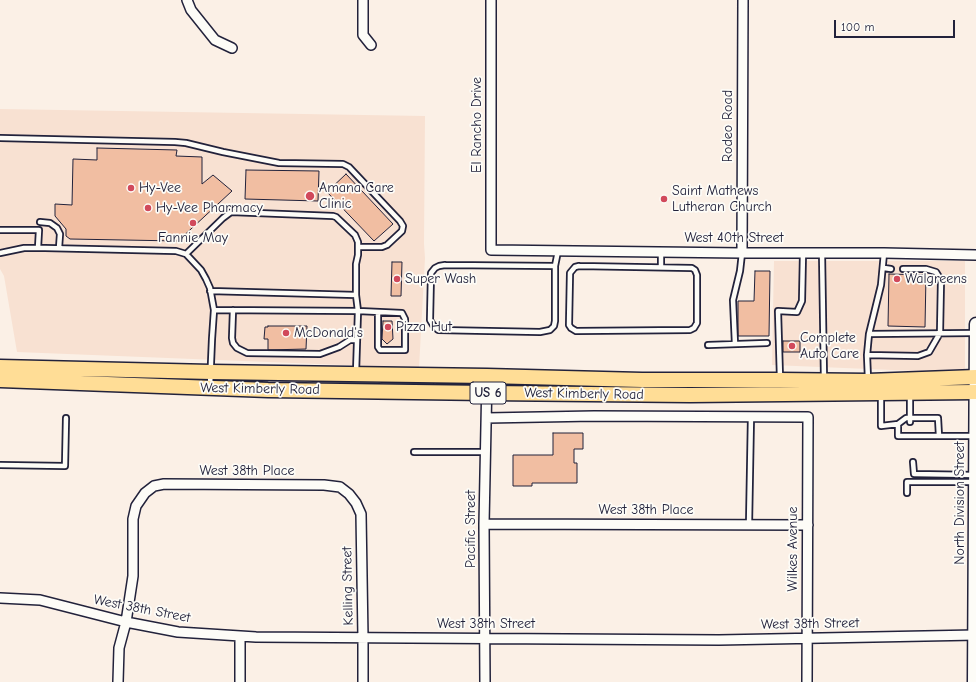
<!DOCTYPE html>
<style>
body{margin:0}
#map{position:relative;width:976px;height:682px;overflow:hidden;background:#fbf0e6;font-family:"Comic Neue",sans-serif}
canvas{display:block}
.scale{position:absolute;left:834px;top:20px;width:121px;height:18px;box-sizing:border-box;border:2px solid #22223b;border-top:0;padding-left:5px;font-size:12px;line-height:14px;white-space:nowrap;color:#22223b;-webkit-text-stroke:3px #fdfcf7;paint-order:stroke}
</style>
<div id="map">
<canvas width="976" height="682"></canvas>
<div class="scale">100 m</div>
</div>
<script>
const ctx = document.querySelector('canvas').getContext('2d');
ctx.lineJoin = 'round';
function fill(path, color) { ctx.fillStyle = color; ctx.fill(path, 'evenodd'); }
const shape = rows => new Path2D(rows.map(r => 'M' + r).join(''));
function stroke(path, color, width, dash) { ctx.strokeStyle = color; ctx.lineWidth = width; ctx.lineCap = dash ? 'butt' : 'round'; ctx.setLineDash(dash || []); ctx.stroke(path); }
function write(font, color, halo, rows, align = 'center') {
  ctx.font = font + ' "Comic Neue",sans-serif'; ctx.lineWidth = 3.5; ctx.setLineDash([]); ctx.textBaseline = 'middle'; ctx.strokeStyle = halo; ctx.fillStyle = color; for (const [text, x, y, turn = 0] of rows) {
    ctx.save(); ctx.translate(x, y); ctx.rotate((+turn || 0) * Math.PI / 180); ctx.textAlign = isNaN(turn) ? turn : align; if (halo) ctx.strokeText(text, 0, 0); ctx.fillText(text, 0, 0); ctx.restore();
  }
}
fill(shape([
 [0,109,425,116,424,244,425,258,419,368,17,352,4,276,0,269],
 [774,261,965,261,965,373,772,365]
]), '#f8e1d2');
const building = shape([
 [97,148,177,150,176,156,202,157,202,184,213,175,232,191,178,241,70,239,66,236,66,229,55,216,55,204,72,205,73,159,97,160,97,148],
 [246,170,319,171,318,201,245,199,246,170],
 [346,174,393,224,374,241,327,192,346,174],
 [392,262,402,262,401,296,391,296,392,262],
 [755,271,770,271,769,336,738,336,738,301,754,301,755,271],
 [889,274,926,275,925,327,888,326,889,274],
 [383,321,392,321,393,339,387,344,382,339,383,321],
 [268,326,307,326,306,349,268,350,268,339,264,339,265,327,268,327,268,326],
 [783,341,800,341,800,352,783,352,783,341],
 [553,433,583,433,583,449,574,449,574,463,577,463,577,483,532,483,532,486,513,486,513,455,553,455,553,433]
]);
fill(building, '#f1bea2');
stroke(building, '#22223b', 1);
const lane = shape([
 [0,138,175,142,186,143,223,152,279,163,343,164,349,167,400,221,403,226,402,231,387,245,382,247,358,247],
 [40,222,50,223,57,228,60,234,59,248],
 [0,230,39,230,38,248],
 [661,251,661,267],
 [0,253,24,248,45,248,176,251,186,254,223,218,231,212,333,216,336,217,355,235,358,242,358,255,356,264,356,295,358,311,356,373],
 [822,253,824,379],
 [186,254,201,270,206,279,210,288,214,310,212,339,210,386],
 [445,265,555,266,555,321,554,326,550,330,540,332,438,330,433,325,430,320,431,273,435,268,439,266,445,265],
 [555,266,558,251],
 [579,266,692,268,695,270,697,275,697,323,694,328,690,330,576,331,571,328,569,325,570,273,575,267,579,266],
 [884,268,891,269],
 [210,291,356,295],
 [214,310,358,311,402,313,405,319,405,350,380,350,378,347,378,312],
 [233,310,232,338,233,343,237,348,247,353,320,354,339,347,350,340,357,340],
 [869,334,974,333],
 [735,344,733,300,740,271,742,253],
 [708,345,767,343],
 [867,355,918,356,929,352,940,333,941,280,936,272,926,269,903,269],
 [780,378,778,311,797,312,802,301,803,253],
 [868,379,867,355,869,334,881,285,884,253],
 [881,394,881,426,898,424,898,436,975,436],
 [910,395,910,422],
 [898,424,906,418,938,418,939,436],
 [414,452,486,452],
 [913,462,914,474,975,475],
 [0,465,65,466,66,418],
 [907,493,907,482,975,482],
 [749,525,751,416]
]);
const street = shape([
 [187,0,191,10,215,40,232,48],
 [363,0,363,35,371,45],
 [491,0,491,250,742,253,884,253,976,255],
 [742,253,743,0],
 [487,418,594,416,808,417,807,682],
 [484,524,808,525],
 [0,598,40,600,126,622,178,632,256,637,719,640,976,635],
 [118,682,119,648,126,622,133,576,133,519,136,506,145,493,154,486,164,484,324,485,340,487,349,494,356,503,361,514,363,638,363,682],
 [240,682,240,636],
 [485,682,484,524,487,376]
]);
const secondary = shape([
 [974,682,976,324]
]);
const primary = shape([
 [0,367,211,372,487,376,642,380,780,380,868,381,976,377],
 [0,380,268,390,487,393,690,395,976,392]
]);
stroke(lane, '#22223b', 8);
stroke(street, '#22223b', 12);
stroke(secondary, '#22223b', 15);
stroke(primary, '#22223b', 17);
stroke(lane, '#fdfcf7', 4.5);
stroke(street, '#fdfcf7', 9);
stroke(secondary, '#fdfcf7', 12);
stroke(primary, '#ffdd96', 14);
for (const [x, y, r, color] of [
 [131,188,4,"#d1495b"],
 [310,196,5,"#d1495b"],
 [664,199,4,"#d1495b"],
 [148,208,4,"#d1495b"],
 [193,223,4,"#d1495b"],
 [397,279,4,"#d1495b"],
 [897,279,4,"#d1495b"],
 [388,327,4,"#d1495b"],
 [286,333,4,"#d1495b"],
 [792,346,4,"#d1495b"]
]) { const dot = new Path2D(); dot.arc(x, y, r, 0, 2 * Math.PI); ctx.fillStyle = color; ctx.fill(dot); stroke(dot, '#fdfcf7', 1.5); }
for (const [x, y, w] of [
 [488,393,36]
]) { const box = new Path2D(); box.roundRect(x - w / 2, y - 11, w, 22, 3); ctx.fillStyle = '#fdfcf7'; ctx.fill(box); stroke(box, '#22223b', 1); }
write('bold 13px', '#22223b', null, [
 ["US 6",488,393]
]);
write('14px', '#22223b', '#fdfcf7', [
 ["El Rancho Drive",477,125,-90],
 ["Rodeo Road",728,126,-90],
 ["West 40th Street",734,238],
 ["West Kimberly Road",260,389,1],
 ["West Kimberly Road",584,394,1],
 ["West 38th Place",247,471],
 ["North Division Street",960,503,-90],
 ["West 38th Place",646,510],
 ["Pacific Street",471,529,-90],
 ["Wilkes Avenue",793,549,-90],
 ["Kelling Street",348,586,-91],
 ["West 38th Street",142,609,11],
 ["West 38th Street",486,624],
 ["West 38th Street",810,624,-1]
]);
write('14px', '#22223b', '#fdfcf7', [
 ["Hy-Vee",139,188],
 ["Amana Care",319,188],
 ["Clinic",319,204],
 ["Saint Mathews",672,191],
 ["Lutheran Church",672,207],
 ["Hy-Vee Pharmacy",156,208],
 ["Fannie May",193,238,"center"],
 ["Super Wash",405,279],
 ["Walgreens",905,279],
 ["Pizza Hut",396,327],
 ["McDonald's",294,333],
 ["Complete",800,338],
 ["Auto Care",800,354]
], 'left');
</script>
